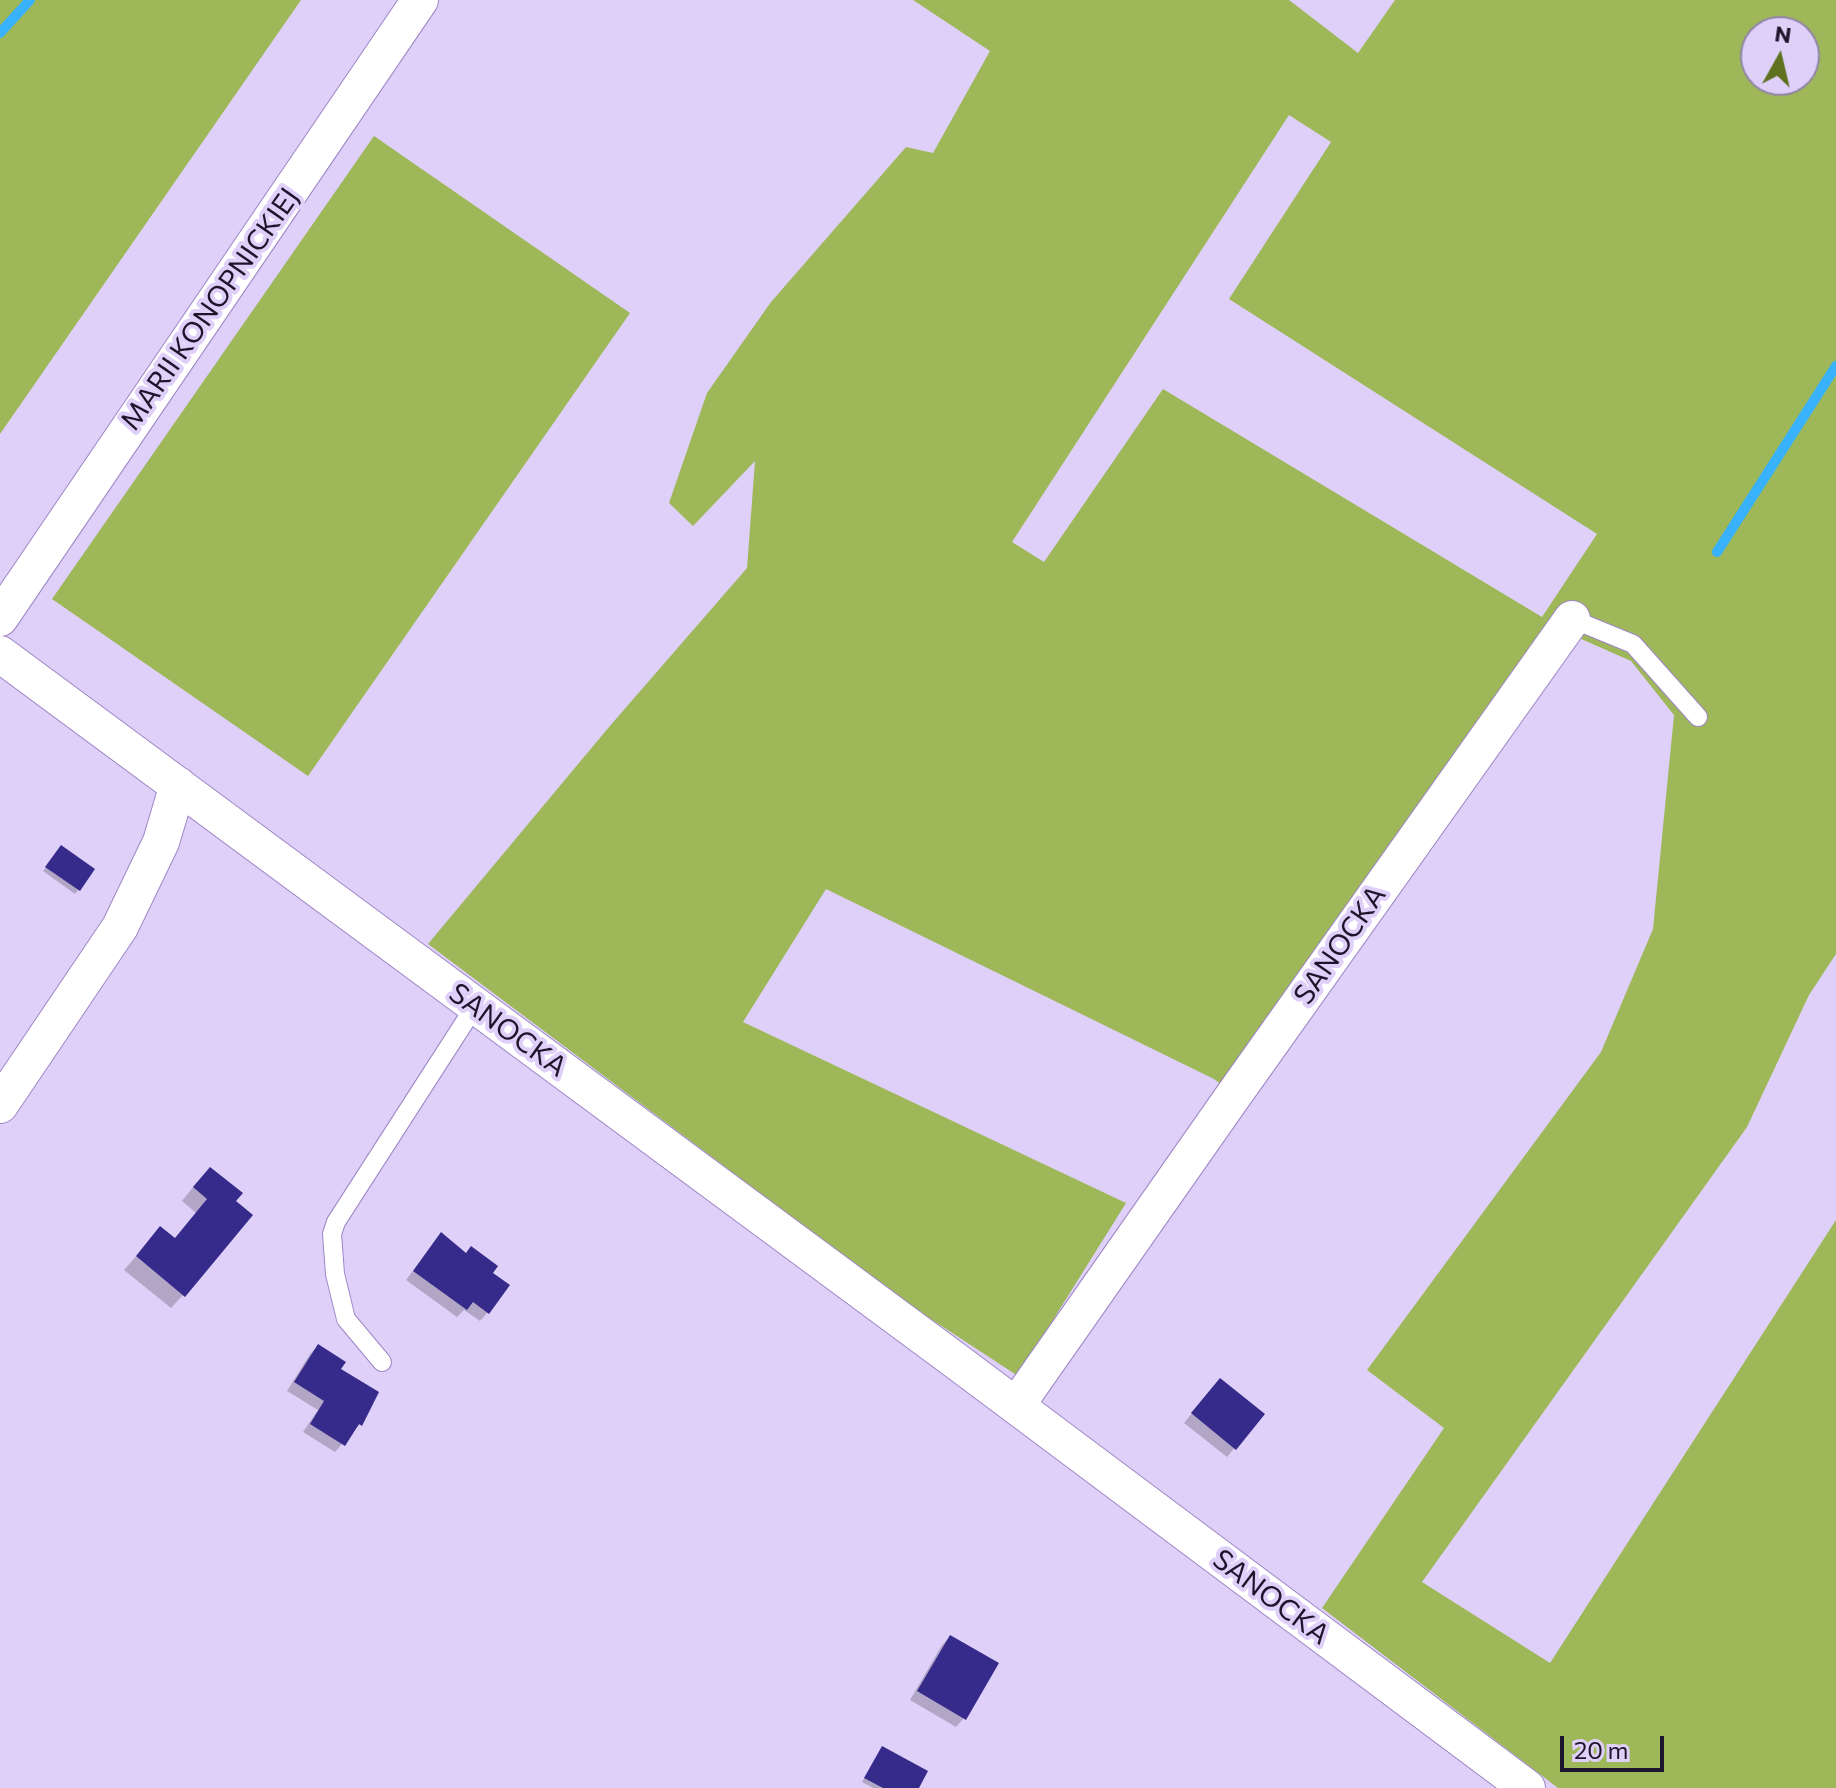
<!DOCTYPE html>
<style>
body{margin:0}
#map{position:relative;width:1836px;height:1788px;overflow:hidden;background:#ded0f8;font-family:Commissioner,sans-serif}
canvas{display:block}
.north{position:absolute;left:1740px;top:16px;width:80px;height:80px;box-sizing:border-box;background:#ded0f8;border:2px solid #9185a6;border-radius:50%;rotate:8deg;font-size:22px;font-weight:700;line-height:32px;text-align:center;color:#1e142c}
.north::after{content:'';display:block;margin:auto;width:28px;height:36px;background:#5f711f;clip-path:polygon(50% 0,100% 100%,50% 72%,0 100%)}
.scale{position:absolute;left:1560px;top:1736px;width:104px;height:36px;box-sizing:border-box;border:4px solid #1e142c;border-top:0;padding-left:10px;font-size:24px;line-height:28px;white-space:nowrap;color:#1e142c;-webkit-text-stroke:6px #ded0f8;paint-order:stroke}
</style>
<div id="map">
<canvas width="1836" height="1788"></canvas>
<div class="north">N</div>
<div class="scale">20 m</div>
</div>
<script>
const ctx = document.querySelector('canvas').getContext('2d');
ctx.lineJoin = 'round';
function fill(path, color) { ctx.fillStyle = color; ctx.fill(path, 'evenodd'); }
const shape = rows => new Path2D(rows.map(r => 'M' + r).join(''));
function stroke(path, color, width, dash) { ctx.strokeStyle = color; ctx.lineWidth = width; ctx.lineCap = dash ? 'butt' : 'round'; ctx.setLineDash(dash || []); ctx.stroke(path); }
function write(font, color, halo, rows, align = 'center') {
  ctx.font = font + ' Commissioner,sans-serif'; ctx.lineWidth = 8; ctx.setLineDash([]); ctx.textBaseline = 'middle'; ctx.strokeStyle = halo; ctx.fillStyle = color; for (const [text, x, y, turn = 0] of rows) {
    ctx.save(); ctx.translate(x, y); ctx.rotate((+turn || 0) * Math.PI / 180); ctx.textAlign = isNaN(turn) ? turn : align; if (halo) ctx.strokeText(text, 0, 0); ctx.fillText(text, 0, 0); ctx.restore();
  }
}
fill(shape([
 [0,0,301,0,0,434],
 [913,0,1289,0,1358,53,1395,0,1836,0,1836,954,1809,995,1747,1127,1422,1582,1550,1663,1836,1220,1836,1788,1558,1788,1322,1608,1444,1428,1367,1370,1601,1052,1653,929,1674,715,1631,661,1579,638,1248,1105,1214,1079,826,889,743,1022,1126,1203,1018,1376,908,1304,428,944,609,727,747,568,755,461,693,526,669,503,707,393,771,302,906,147,933,153,990,51],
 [1756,32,1804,32,1804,80,1756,80],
 [1289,115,1331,142,1229,299,1597,534,1542,617,1163,389,1044,562,1012,542],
 [374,136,630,313,308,776,52,599]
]), '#9eb758');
fill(shape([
 [58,851,93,870,75,894,43,871],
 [197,1182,240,1194,183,1295,171,1308,124,1270,161,1228,174,1240,196,1213,182,1201],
 [441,1234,490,1274,488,1312,480,1321,464,1310,457,1317,406,1280],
 [318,1346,339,1369,360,1424,335,1452,303,1432,318,1410,287,1391,310,1354],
 [1212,1388,1262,1415,1227,1457,1184,1423],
 [950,1637,964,1718,956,1727,910,1700,942,1645],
 [882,1748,916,1788,873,1788,862,1782]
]), '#0003');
stroke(shape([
 [0,33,30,0],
 [1717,552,1836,366]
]), '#39b2fe', 10);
fill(shape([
 [61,845,95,869,80,891,45,867],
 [210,1167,243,1193,236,1201,253,1215,185,1297,136,1256,160,1226,175,1238,207,1199,193,1187],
 [441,1232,466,1253,471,1246,498,1266,493,1273,510,1285,489,1314,473,1302,467,1310,413,1271],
 [318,1344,346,1362,341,1369,379,1392,362,1426,359,1424,345,1446,310,1424,324,1401,294,1382],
 [1220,1378,1265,1414,1236,1450,1191,1413],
 [950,1635,999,1663,966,1720,917,1691],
 [882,1746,928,1771,919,1788,883,1788,864,1778]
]), '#362a8a');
const service = shape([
 [1572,619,1633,644,1698,717],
 [382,1362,346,1319,335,1274,332,1234,336,1222,475,1006]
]);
const minor = shape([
 [0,618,420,0],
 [0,654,952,1358,1527,1788],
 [0,1105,120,927,161,842,178,785],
 [1016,1406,1231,1099,1572,619]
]);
stroke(service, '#9e86c5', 20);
stroke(minor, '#9e86c5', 38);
stroke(service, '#fff', 18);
stroke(minor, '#fff', 36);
write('28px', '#1e142c', '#ded0f8', [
 ["MARII KONOPNICKIEJ",210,309,-55],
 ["SANOCKA",1340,945,-55],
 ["SANOCKA",508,1030,36],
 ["SANOCKA",1271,1597,37]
]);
</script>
